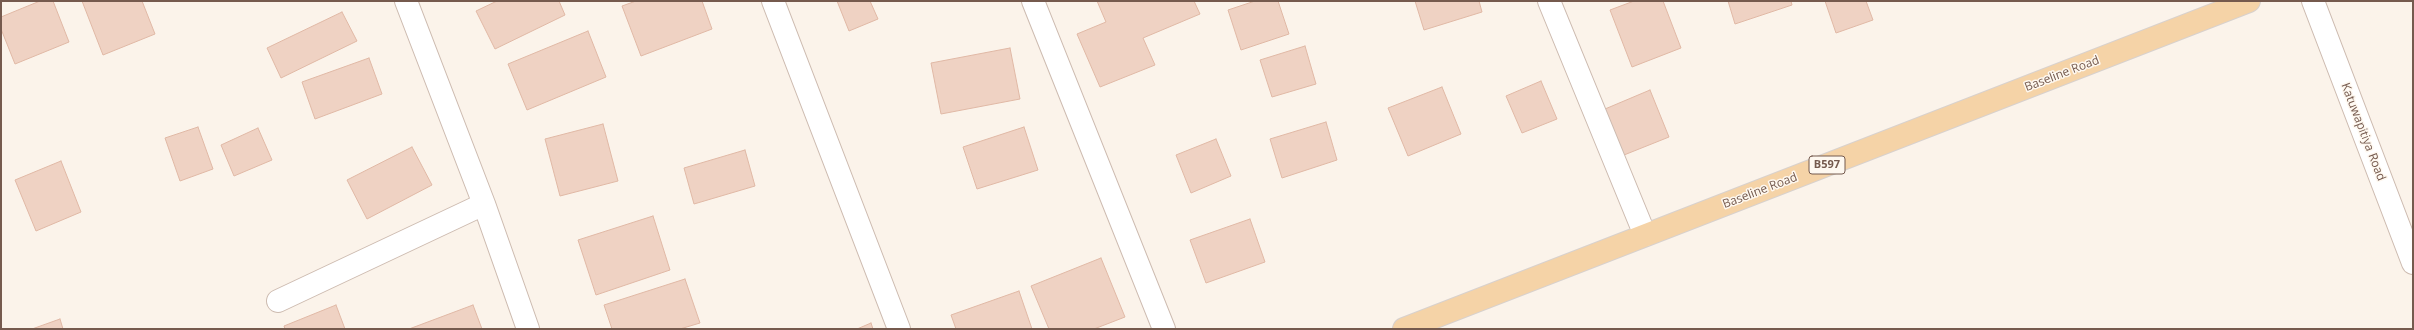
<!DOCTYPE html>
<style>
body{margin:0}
#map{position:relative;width:2414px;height:330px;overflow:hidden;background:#fbf3ea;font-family:"Open Sans",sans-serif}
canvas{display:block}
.frame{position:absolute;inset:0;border:2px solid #755a4e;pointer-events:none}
</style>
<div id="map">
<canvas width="2414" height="330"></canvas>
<div class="frame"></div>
</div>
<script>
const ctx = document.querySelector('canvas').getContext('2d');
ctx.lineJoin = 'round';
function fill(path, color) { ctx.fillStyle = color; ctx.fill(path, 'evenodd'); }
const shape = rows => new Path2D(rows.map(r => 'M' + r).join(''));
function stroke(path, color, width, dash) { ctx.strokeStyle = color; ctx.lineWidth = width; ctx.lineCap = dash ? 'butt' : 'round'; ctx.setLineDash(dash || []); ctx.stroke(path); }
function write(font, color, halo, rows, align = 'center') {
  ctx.font = font + ' "Open Sans",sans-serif'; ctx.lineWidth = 3; ctx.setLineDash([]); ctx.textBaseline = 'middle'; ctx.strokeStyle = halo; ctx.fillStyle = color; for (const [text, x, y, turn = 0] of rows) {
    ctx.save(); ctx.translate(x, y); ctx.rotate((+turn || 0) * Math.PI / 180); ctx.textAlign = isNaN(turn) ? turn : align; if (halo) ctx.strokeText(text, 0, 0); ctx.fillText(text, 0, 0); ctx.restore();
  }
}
const building = shape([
 [40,1,53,1,69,42,15,64,1,29,1,17,40,1],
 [82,1,142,1,155,34,103,55,82,1],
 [497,1,559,1,565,15,495,49,476,11,497,1],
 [636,1,702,1,712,29,641,56,622,6,636,1],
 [837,1,870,1,878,19,849,31,837,1],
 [1097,1,1194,1,1200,14,1143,38,1155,65,1100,87,1077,34,1106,22,1097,1],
 [1255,1,1278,1,1289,34,1241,50,1228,10,1255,1],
 [1415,1,1479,1,1482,12,1424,30,1415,1],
 [1634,1,1663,1,1681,48,1632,67,1610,10,1634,1],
 [1728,1,1791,1,1792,5,1735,24,1728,1],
 [1825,1,1866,1,1873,20,1836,33,1825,1],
 [342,12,357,41,281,78,267,48,342,12],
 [588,31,606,77,527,110,508,64,588,31],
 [1305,46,1316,84,1272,97,1260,60,1305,46],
 [1010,48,1020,99,941,114,931,63,1010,48],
 [369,58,382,94,315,119,302,82,369,58],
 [1541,81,1557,119,1522,133,1506,96,1541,81],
 [1442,87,1461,134,1408,156,1388,108,1442,87],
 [1650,90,1669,137,1624,155,1605,109,1650,90],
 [1326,122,1337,160,1282,178,1270,139,1326,122],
 [603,124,618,181,560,196,545,139,603,124],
 [198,127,213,169,180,181,165,138,198,127],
 [1024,127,1038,170,977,189,963,147,1024,127],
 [258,128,272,160,234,176,221,145,258,128],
 [1216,139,1231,176,1191,193,1176,155,1216,139],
 [412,147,432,185,367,219,347,180,412,147],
 [745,150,755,186,694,204,684,168,745,150],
 [61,161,81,212,36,231,15,180,61,161],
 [653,216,670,270,596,295,578,240,653,216],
 [1250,219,1265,262,1206,283,1190,240,1250,219],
 [1101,258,1125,317,1094,329,1049,329,1031,286,1101,258],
 [685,279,700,323,680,329,612,329,604,305,685,279],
 [1019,291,1032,329,956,329,951,315,1019,291],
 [336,305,345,329,285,329,284,326,336,305],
 [473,305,482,329,409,329,473,305],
 [60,319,63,329,32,329,60,319],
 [871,323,873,329,857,329,871,323]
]);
fill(building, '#efd2c3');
stroke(building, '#e0b8a5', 1);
const minor = shape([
 [406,1,484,204,528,329],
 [773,1,899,329],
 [1033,1,1164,329],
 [1549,1,1645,235],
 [2313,1,2413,263],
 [278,301,484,204]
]);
const major = shape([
 [1404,329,2249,1]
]);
stroke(minor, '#cdbbb0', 24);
stroke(major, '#d8d1cd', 24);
stroke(minor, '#fff', 22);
stroke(major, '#f5d3a7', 22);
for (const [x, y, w] of [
 [1827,165,36]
]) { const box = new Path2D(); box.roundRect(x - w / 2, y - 9, w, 18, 3); ctx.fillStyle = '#fef8f0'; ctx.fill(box); stroke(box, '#755a4e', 1); }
write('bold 11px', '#755a4e', null, [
 ["B597",1827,165]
]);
write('12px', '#755a4e', '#fef8f0', [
 ["Baseline Road",2062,74,-21],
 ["Katuwapitiya Road",2363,132,69],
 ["Baseline Road",1760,191,-21]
]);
</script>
